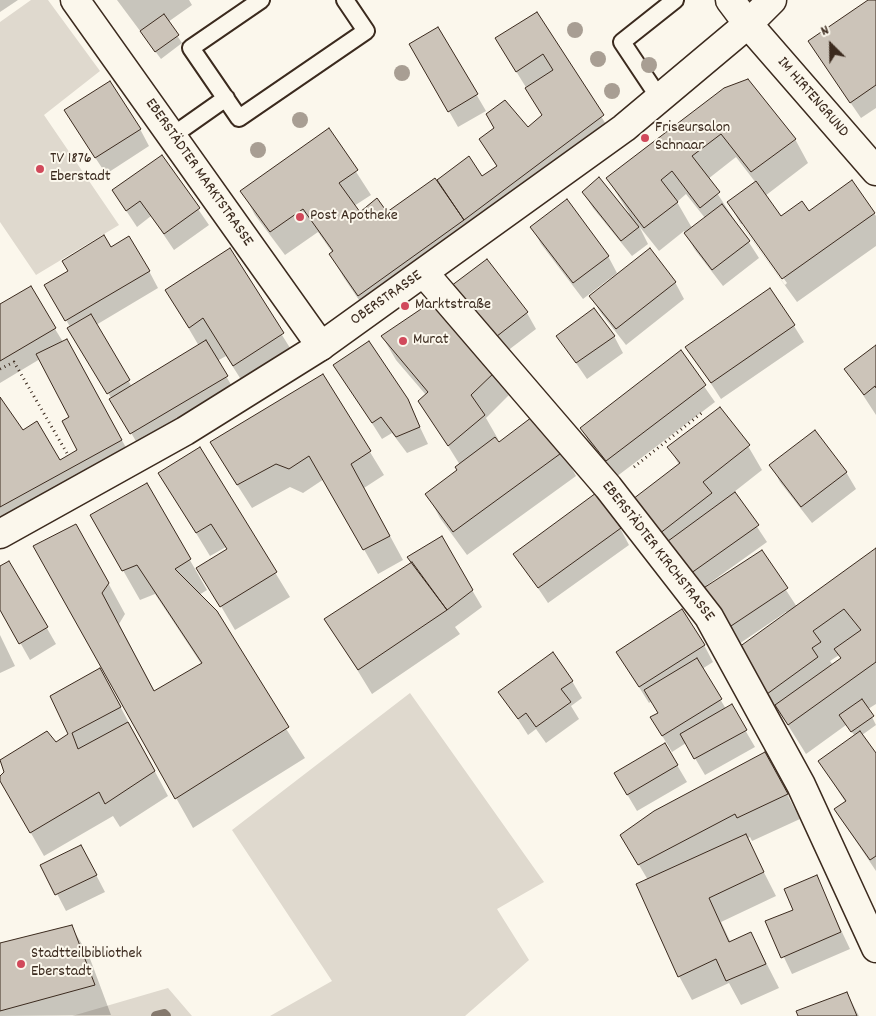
<!DOCTYPE html>
<meta charset="utf-8">
<style>
body{margin:0}
#map{position:relative;width:876px;height:1016px;overflow:hidden;background:#fbf7ec;font-family:Dekko,sans-serif}
canvas{display:block}
.north{position:absolute;left:806px;top:20px;width:50px;height:50px;-webkit-text-stroke:4px #fbf7ec;paint-order:stroke;rotate:337deg;font-size:14px;font-weight:700;line-height:20px;text-align:center;color:#3b2a1e}
.north::after{content:'';display:block;margin:auto;width:18px;height:22px;background:#3b2a1e;clip-path:polygon(50% 0,100% 100%,50% 72%,0 100%)}
</style>
<div id="map">
<canvas width="876" height="1016"></canvas>
<div class="north">N</div>
</div>
<script>
const ctx = document.querySelector('canvas').getContext('2d');
ctx.lineJoin = 'round';
function fill(path, color) { ctx.fillStyle = color; ctx.fill(path, 'evenodd'); }
const shape = rows => new Path2D(rows.map(r => 'M' + r).join(''));
function stroke(path, color, width, dash) { ctx.strokeStyle = color; ctx.lineWidth = width; ctx.lineCap = dash ? 'butt' : 'round'; ctx.setLineDash(dash || []); ctx.stroke(path); }
function write(font, color, halo, rows, align = 'center') {
  ctx.font = font + ' Dekko,sans-serif'; ctx.lineWidth = 4; ctx.setLineDash([]); ctx.textBaseline = 'middle'; ctx.strokeStyle = halo; ctx.fillStyle = color; for (const [text, x, y, turn = 0] of rows) {
    ctx.save(); ctx.translate(x, y); ctx.rotate((+turn || 0) * Math.PI / 180); ctx.textAlign = isNaN(turn) ? turn : align; if (halo) ctx.strokeText(text, 0, 0); ctx.fillText(text, 0, 0); ctx.restore();
  }
}
fill(shape([
 [31,0,48,0,100,71,44,115,119,225,36,275,0,222,0,22],
 [410,693,544,882,497,909,529,960,465,1016,270,1016,332,981,232,830],
 [168,988,192,1016,72,1016]
]), '#dfd9ce');
fill(shape([
 [0,0,18,0,0,12],
 [117,0,189,0,192,5,168,22,182,43,161,59],
 [870,0,876,0,876,108,861,118,819,57],
 [536,14,616,140,372,319,344,278,330,254,332,252,318,232,285,255,255,215,242,191,329,130,371,195,354,206,359,214,387,214,437,182,468,158,482,178,497,167,480,140,528,129,543,115,511,63],
 [438,29,486,111,458,127,411,45],
 [724,89,795,139,808,163,765,196,781,217,809,213,852,182,876,216,876,246,797,302,742,226,728,202,756,183,736,157,708,179,759,258,723,286,695,250,684,231,659,251,639,226,648,244,632,256,593,208,583,192,627,214,629,213,607,178],
 [686,194,705,218,692,228,677,202],
 [741,224,744,224,787,283,785,285],
 [75,127,140,129,149,146,106,174],
 [162,157,209,225,174,250,151,216,137,227,113,191],
 [532,227,608,256,617,273,583,299,541,244],
 [111,249,149,271,158,288,96,325,132,387,199,346,166,290,229,250,305,372,256,403,226,356,217,361,236,393,141,450,46,285],
 [487,260,527,313,536,329,502,355,462,303],
 [675,282,684,299,626,345,601,313,591,297],
 [30,288,63,342,80,364,135,464,0,539,0,399,22,431,60,461,79,450,71,418,40,359,0,383,0,306],
 [794,326,804,342,721,399,687,347],
 [382,336,496,371,509,395,486,418,498,439,496,441,498,444,563,452,576,476,467,555,440,518,427,494,458,471,460,465,420,401,426,395,396,360],
 [614,336,623,353,587,379,558,337],
 [876,347,876,415,846,369],
 [680,352,715,402,616,477,591,445,581,428],
 [335,365,407,400,428,444,407,453,392,433,382,439],
 [323,375,384,475,364,488,403,560,378,574,324,479,303,493,290,487,252,508,225,466],
 [748,446,762,470,734,492,767,542,707,585,708,587,761,552,797,607,876,550,876,704,868,709,876,725,862,735,876,756,876,871,835,810,846,803,819,761,855,736,846,725,806,754,786,722,754,680,788,614,786,612,736,646,648,523,679,465,669,447],
 [839,655,841,659,833,665,830,661],
 [200,449,290,597,235,630,212,591,228,550,226,547,210,556,174,497],
 [771,465,846,472,856,489,812,523,780,482],
 [147,485,207,590,199,595,305,758,193,828,34,546,93,555,125,614,119,624,155,692,202,665,155,594,140,600,92,516],
 [620,528,629,545,548,603,515,554],
 [441,537,482,607,455,627,460,634,372,694,326,619,413,563],
 [9,562,56,644,30,660,0,607,0,567],
 [0,635,15,666,0,673],
 [704,645,713,662,702,669,726,709,731,706,755,747,705,775,686,743,672,752,661,734,659,713,652,701,649,703,627,668],
 [572,681,582,698,571,706,579,719,546,743,536,729,528,735,500,692],
 [113,693,168,796,120,827,113,816,44,856,0,779,5,772,0,761,46,733,56,743,70,734],
 [677,765,687,782,637,811,615,774],
 [778,777,800,819,752,841,750,837,747,839,776,896,721,922,731,943,751,933,779,988,741,1005,729,983,692,1000,679,976,648,880,621,835],
 [81,846,105,892,66,911,42,865],
 [816,877,850,949,792,974,767,922,794,910],
 [71,926,89,956,111,1015,0,1016,0,944],
 [847,993,859,1016,799,1016]
]), '#0003');
stroke(shape([
 [156,1016,164,1014,166,1016]
]), '#85796d', 10);
const building = shape([
 [868,0,876,0,876,85,850,103,808,41,868,0],
 [537,12,604,115,464,220,437,180,469,156,482,176,497,166,479,139,494,128,486,114,505,100,528,127,542,115,525,88,553,70,543,54,516,72,495,38,537,12],
 [164,14,179,35,155,52,140,31,164,14],
 [438,27,478,94,448,112,409,44,438,27],
 [748,79,796,139,751,172,721,134,692,156,720,192,700,208,672,171,661,180,678,202,644,228,606,178,724,88,748,79],
 [110,81,141,129,95,158,64,110,110,81],
 [329,128,358,170,339,183,360,212,377,198,387,212,435,178,464,220,358,296,329,254,333,251,303,209,270,232,240,191,329,128],
 [162,155,200,208,164,234,140,201,126,211,112,190,162,155],
 [599,177,639,227,621,241,582,192,599,177],
 [852,180,875,213,782,279,727,202,756,181,781,216,802,201,809,211,852,180],
 [567,199,609,256,573,283,530,227,567,199],
 [722,204,750,241,712,270,684,233,722,204],
 [104,235,111,247,129,236,150,271,65,321,44,285,68,271,62,261,104,235],
 [230,248,284,333,233,366,203,318,189,328,165,290,230,248],
 [650,248,676,282,616,329,589,296,650,248],
 [487,259,528,312,492,340,451,286,487,259],
 [31,286,56,328,0,361,0,304,31,286],
 [770,288,795,325,711,383,685,347,770,288],
 [430,303,497,370,471,395,485,415,448,446,418,401,428,392,381,336,430,303],
 [594,308,615,336,576,363,556,336,594,308],
 [91,314,130,380,107,394,67,328,91,314],
 [67,339,122,440,0,507,0,397,23,430,37,421,60,460,77,450,62,421,69,417,36,354,67,339],
 [206,340,228,376,130,434,109,399,206,340],
 [369,341,408,399,420,427,396,437,381,417,372,423,333,365,369,341],
 [876,345,876,388,875,386,864,395,844,369,876,345],
 [681,350,706,385,606,461,580,428,681,350],
 [323,374,371,451,351,464,390,536,363,550,309,456,289,469,276,464,237,485,210,442,323,374],
 [720,407,750,445,703,482,712,493,659,534,633,499,680,463,667,447,720,407],
 [536,414,564,451,453,532,425,494,457,470,455,467,495,437,499,442,536,414],
 [815,430,847,472,801,507,769,465,815,430],
 [200,447,277,572,220,607,196,568,227,549,211,524,196,533,158,473,200,447],
 [147,483,191,559,175,569,217,611,289,727,175,799,33,546,76,524,109,583,102,593,154,691,202,663,137,565,122,571,90,515,147,483],
 [735,492,759,525,687,576,664,544,735,492],
 [596,493,621,528,538,588,513,554,596,493],
 [442,536,473,590,447,610,407,557,442,536],
 [876,548,876,662,788,725,775,705,841,658,834,649,861,630,844,609,813,631,821,642,812,648,818,657,767,694,735,650,876,548],
 [762,550,788,588,725,630,699,591,762,550],
 [9,561,48,627,19,644,0,610,0,566,9,561],
 [412,562,447,610,358,670,324,619,412,562],
 [682,609,705,645,639,687,616,652,682,609],
 [553,652,573,681,561,689,571,702,536,727,526,713,518,719,498,692,553,652],
 [697,658,722,699,662,736,650,717,658,713,644,690,697,658],
 [100,668,121,707,72,733,78,749,128,722,155,771,105,804,99,792,30,833,0,781,0,776,4,772,0,760,47,731,56,742,68,734,50,696,100,668],
 [862,699,874,716,851,732,839,715,862,699],
 [732,704,747,730,694,759,680,734,732,704],
 [860,731,876,753,876,856,870,860,834,809,846,801,818,761,860,731],
 [665,743,678,765,627,795,614,773,665,743],
 [765,752,788,794,737,818,735,814,638,865,620,835,654,811,765,752],
 [746,834,764,872,709,898,729,942,751,932,766,964,726,981,716,959,678,977,636,884,746,834],
 [81,845,97,875,55,895,40,865,81,845],
 [817,875,841,932,781,958,765,921,793,910,784,889,817,875],
 [72,925,95,985,0,1011,0,943,72,925],
 [847,992,857,1016,798,1016,796,1011,847,992]
]);
fill(building, '#ccc4b9');
stroke(building, '#3b2a1e', 1);
const service = shape([
 [261,0,191,48,239,118,366,31,345,0],
 [660,99,622,42,675,0],
 [172,136,226,98]
]);
const minor = shape([
 [75,0,321,346],
 [730,0,748,24],
 [424,273,608,487,709,617,801,785,876,948]
]);
const tertiary = shape([
 [748,24,876,171],
 [0,534,185,431,321,346,624,128,748,24,772,0]
]);
stroke(service, '#3b2a1e', 20);
stroke(minor, '#3b2a1e', 31);
stroke(tertiary, '#3b2a1e', 31);
stroke(shape([
 [0,369,14,362,68,455],
 [634,467,703,412]
]), '#3b2a1e', 3, [1, 4]);
stroke(service, '#fbf7ec', 16);
stroke(minor, '#fbf7ec', 28);
stroke(tertiary, '#fbf7ec', 28);
ctx.fillStyle = '#a89e93';
for (const [x, y] of [
 [575,30],
 [598,59],
 [649,65],
 [402,73],
 [612,91],
 [300,120],
 [258,150]
]) { ctx.beginPath(); ctx.arc(x, y, 8, 0, 2 * Math.PI); ctx.fill(); }
for (const [x, y, r, color] of [
 [645,138,5,"#d1495b"],
 [40,169,5,"#d1495b"],
 [300,217,5,"#d1495b"],
 [405,306,5,"#d1495b"],
 [403,341,5,"#d1495b"],
 [21,964,5,"#d1495b"]
]) { const dot = new Path2D(); dot.arc(x, y, r, 0, 2 * Math.PI); ctx.fillStyle = color; ctx.fill(dot); stroke(dot, '#fbf7ec', 2); }
write('16px', '#3b2a1e', '#fbf7ec', [
 ["IM HIRTENGRUND",812,98,49],
 ["EBERSTÄDTER MARKTSTRASSE",198,173,55],
 ["OBERSTRASSE",387,299,-35],
 ["EBERSTÄDTER KIRCHSTRASSE",657,552,52]
]);
write('16px', '#3b2a1e', '#fbf7ec', [
 ["Friseursalon",655,129],
 ["Schnaar",655,147],
 ["TV 1876",50,160],
 ["Eberstadt",50,178],
 ["Post Apotheke",310,217],
 ["Marktstraße",415,306],
 ["Murat",413,341],
 ["Stadtteilbibliothek",31,955],
 ["Eberstadt",31,973]
], 'left');
</script>
